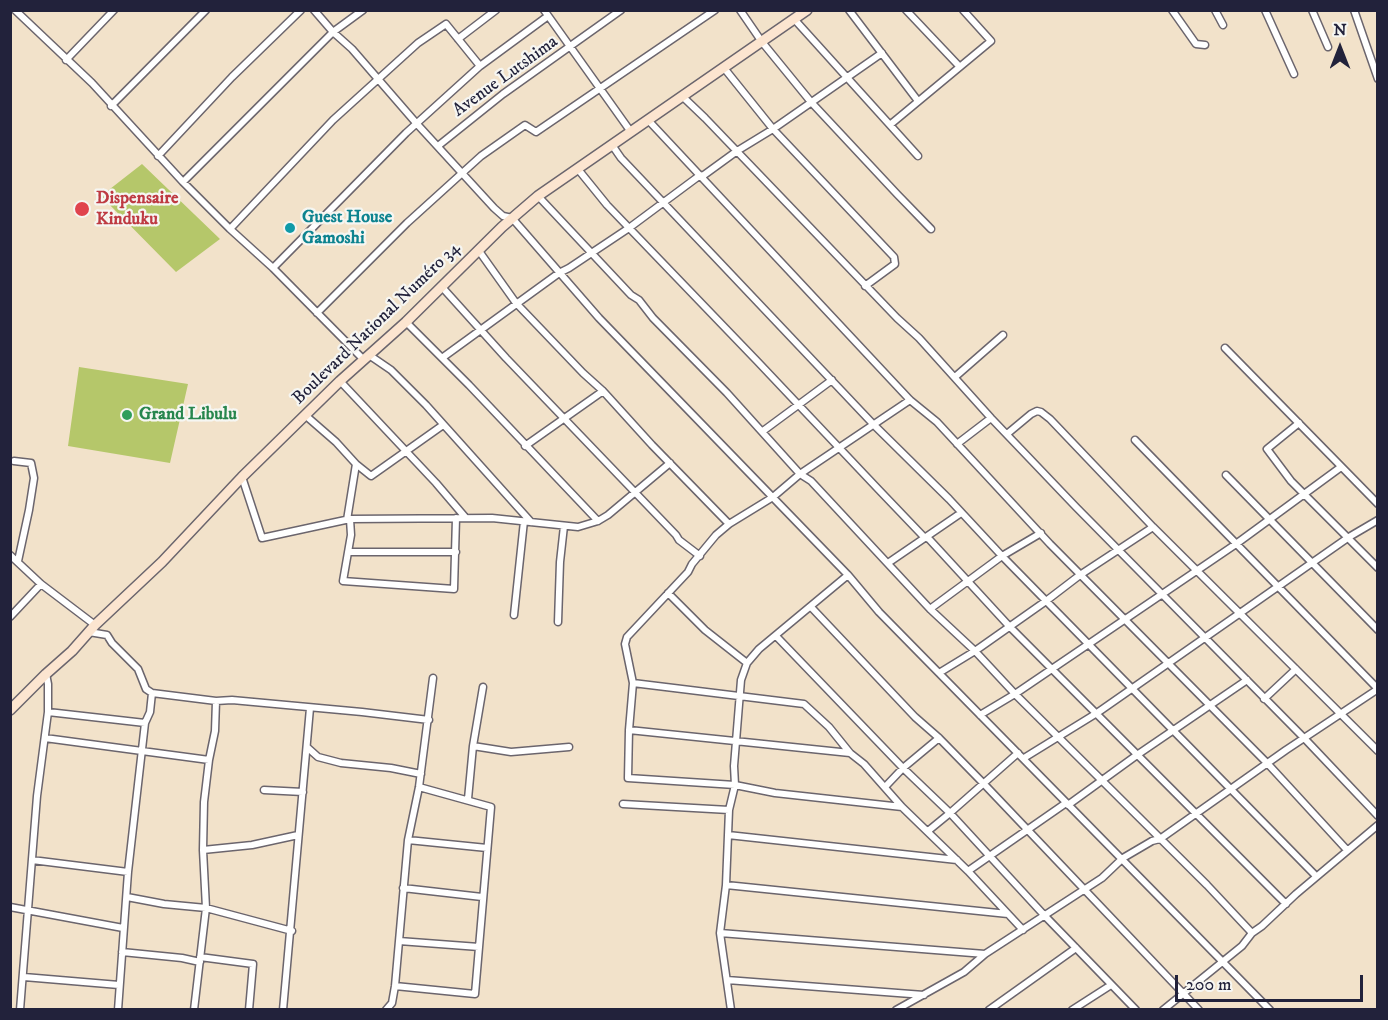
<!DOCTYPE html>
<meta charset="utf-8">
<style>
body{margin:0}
#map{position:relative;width:1388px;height:1020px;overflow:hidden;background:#f2e2ca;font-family:"IM FELL DW Pica",serif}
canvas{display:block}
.frame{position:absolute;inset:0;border:12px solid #22223b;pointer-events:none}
.north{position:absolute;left:1310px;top:18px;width:60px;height:60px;-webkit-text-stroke:4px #f6f6f2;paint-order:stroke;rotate:0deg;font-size:16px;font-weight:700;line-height:24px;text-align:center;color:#22223b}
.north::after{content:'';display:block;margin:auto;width:21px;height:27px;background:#22223b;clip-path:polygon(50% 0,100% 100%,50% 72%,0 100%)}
.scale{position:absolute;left:1175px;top:975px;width:188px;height:27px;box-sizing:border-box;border:3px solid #22223b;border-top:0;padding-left:8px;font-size:18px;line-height:21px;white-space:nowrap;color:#22223b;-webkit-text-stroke:4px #f6f6f2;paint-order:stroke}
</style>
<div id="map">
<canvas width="1388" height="1020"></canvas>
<div class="frame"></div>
<div class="north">N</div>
<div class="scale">200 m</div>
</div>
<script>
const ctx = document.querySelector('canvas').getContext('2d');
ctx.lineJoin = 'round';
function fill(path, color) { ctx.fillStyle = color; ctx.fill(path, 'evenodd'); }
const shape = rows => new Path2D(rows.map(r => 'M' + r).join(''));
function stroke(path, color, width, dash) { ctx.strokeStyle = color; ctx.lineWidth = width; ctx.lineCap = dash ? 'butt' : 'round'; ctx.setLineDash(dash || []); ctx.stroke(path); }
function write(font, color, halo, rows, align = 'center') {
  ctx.font = font + ' "IM FELL DW Pica",serif'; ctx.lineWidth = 4.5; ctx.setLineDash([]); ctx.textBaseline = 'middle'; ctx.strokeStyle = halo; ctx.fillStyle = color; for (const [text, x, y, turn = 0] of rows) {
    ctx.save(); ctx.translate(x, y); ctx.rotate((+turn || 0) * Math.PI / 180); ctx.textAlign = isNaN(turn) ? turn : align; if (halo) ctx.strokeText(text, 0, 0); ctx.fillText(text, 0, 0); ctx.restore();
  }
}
fill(shape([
 [142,164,220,239,176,272,101,196],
 [79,367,188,384,170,463,68,446]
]), '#b5c76a');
const minor = shape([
 [15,10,92,83,183,182,230,229,273,268,364,360],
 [314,10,333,32,352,49,417,124,494,208,503,216,512,218,599,318,848,575,879,612,1270,1010],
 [544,10,631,132],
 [740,10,762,42,811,102,897,194,931,229],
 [849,10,918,101],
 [906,10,959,66],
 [1172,10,1196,44,1205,45],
 [1215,10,1223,25],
 [1265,10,1294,74],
 [1312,10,1328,47],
 [1354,10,1378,79],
 [795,20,918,156],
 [458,39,496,10],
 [66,60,114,10],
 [724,68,773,129,894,257,895,264,865,286],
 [682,96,705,118,897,318,919,338,991,418,1076,507,1305,739,1378,816],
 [111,106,206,10],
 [648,120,910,400,937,422,1050,544,1268,764,1347,850],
 [891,124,991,41,963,10],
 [612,145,621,158,874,425,949,499,1002,556,1316,876],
 [438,146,503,94,621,10],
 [158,156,232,77,301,10],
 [577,168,607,205,758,362,880,491,924,537,929,539,1009,626,1286,904],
 [183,182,333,32,363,10],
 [538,196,631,295,639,300,653,318,727,393,800,474,811,481,930,609,975,651,1015,694,1207,885,1252,933],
 [230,229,333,120,418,43,446,24,480,66],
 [479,251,516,303,583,373,603,391,652,445,729,524],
 [273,268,406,133,480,66,548,16],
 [441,286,506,358,676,535,679,540,700,556],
 [317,313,407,223,481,156,525,125,536,132,715,10],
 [406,322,469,385,598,521],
 [1225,348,1378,504],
 [369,355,391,370,426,405,531,522],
 [442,358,559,273,569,268,629,228,699,176,704,175,737,151,773,129,882,53],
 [955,377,1003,335],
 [340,381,436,483,465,517],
 [305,415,336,442,356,464,347,520],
 [1299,423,1267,449,1291,481,1378,568],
 [763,431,832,380],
 [1007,434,1031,414,1037,411,1041,412,1050,419,1153,527,1378,751],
 [1135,440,1378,689],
 [957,444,991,418],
 [525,446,603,391],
 [14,461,31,463,34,478,29,510,18,561],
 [356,464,371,476,443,425],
 [1226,475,1378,630],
 [242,477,262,538,350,519,492,518,578,527,598,521,608,515,670,463],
 [350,519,351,535,343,581,454,589,456,518],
 [348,552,456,552],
 [10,555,41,584,95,625],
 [888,563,961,513],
 [668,593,705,630,747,663],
 [811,607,915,717,939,738,984,784,1199,1010],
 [930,609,1002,556,1041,533],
 [514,615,524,521],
 [10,617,41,584],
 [558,622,560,562,564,526],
 [89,632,107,635,112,643,138,669,146,689,152,693,216,701,232,700,362,712,429,720],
 [776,636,903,768,950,813,1044,915,1136,1010],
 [939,673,975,651,1046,601,1080,575,1153,527],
 [633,683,804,704,829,727,850,753,864,764,902,807,968,871,1023,930],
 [1264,699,1296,669],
 [48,712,145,723],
 [980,715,1015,694,1236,544,1341,467],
 [629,730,850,753],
 [45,738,209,760],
 [473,746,511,752,569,747],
 [308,748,318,757,341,763,391,768,421,774],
 [1024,758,1097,713,1349,537,1378,520],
 [885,787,903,768,939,738],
 [264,790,303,792],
 [468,799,473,746,483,687],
 [623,804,729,810],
 [1068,805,1137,755,1247,680],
 [902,807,775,793,735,785,628,778,629,730,633,683,625,644,627,637,688,572,692,564,716,535,729,524,773,497,800,474,910,400],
 [928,831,950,813,1018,753],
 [728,835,957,860],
 [408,840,487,848],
 [203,850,252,845,298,835],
 [32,860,128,872],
 [968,871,1066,803],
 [726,885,1008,914],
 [403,888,482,897],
 [127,897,164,904,206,908,292,931],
 [10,907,123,928],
 [720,933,985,954],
 [399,941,479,947],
 [122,952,182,958,200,962],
 [200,957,253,964,249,1010],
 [24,977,119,985],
 [727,980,924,995],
 [395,986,475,994,491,807,419,787],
 [20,1010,37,796,48,712,48,684,46,674],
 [118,1010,128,872,145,723,150,712,152,693],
 [194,1010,206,908,203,850,204,802,209,760,215,731,216,701],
 [283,1010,310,708],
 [386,1010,392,1003,395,986,408,840,419,787,433,678],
 [731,1010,720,933,726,885,729,810,735,785,734,766,741,680,747,663,759,649,848,575],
 [896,1010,964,972,985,954,1102,878,1123,858,1152,841,1160,839,1286,750,1378,689],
 [989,1010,1076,948],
 [1072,1010,1111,985],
 [1163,1010,1242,946,1252,933,1262,926,1296,894,1378,825]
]);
const secondary = shape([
 [10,710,46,674,72,651,95,625,162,562,242,477,340,381,406,322,502,227,538,196,807,10]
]);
stroke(minor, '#6b656d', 9);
stroke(secondary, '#6b656d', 12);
stroke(minor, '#fff', 6);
stroke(secondary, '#fce5d0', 9);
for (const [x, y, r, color] of [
 [82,209,8,"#e0444e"],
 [290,228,6,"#0f9aa8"],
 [127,415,6,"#2e9e5b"]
]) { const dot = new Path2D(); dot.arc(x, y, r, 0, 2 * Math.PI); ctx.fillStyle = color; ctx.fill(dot); stroke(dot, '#f6f6f2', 2); }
write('18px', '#22223b', '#f6f6f2', [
 ["Avenue Lutshima",506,77,-36],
 ["Boulevard National Numéro 34",377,324,-44]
]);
write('bold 18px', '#be3a42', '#f6f6f2', [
 ["Dispensaire",96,199],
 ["Kinduku",96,220]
], 'left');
write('bold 18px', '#0d838f', '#f6f6f2', [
 ["Guest House",302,218],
 ["Gamoshi",302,239]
], 'left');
write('bold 18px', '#27864d', '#f6f6f2', [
 ["Grand Libulu",139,415]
], 'left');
</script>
